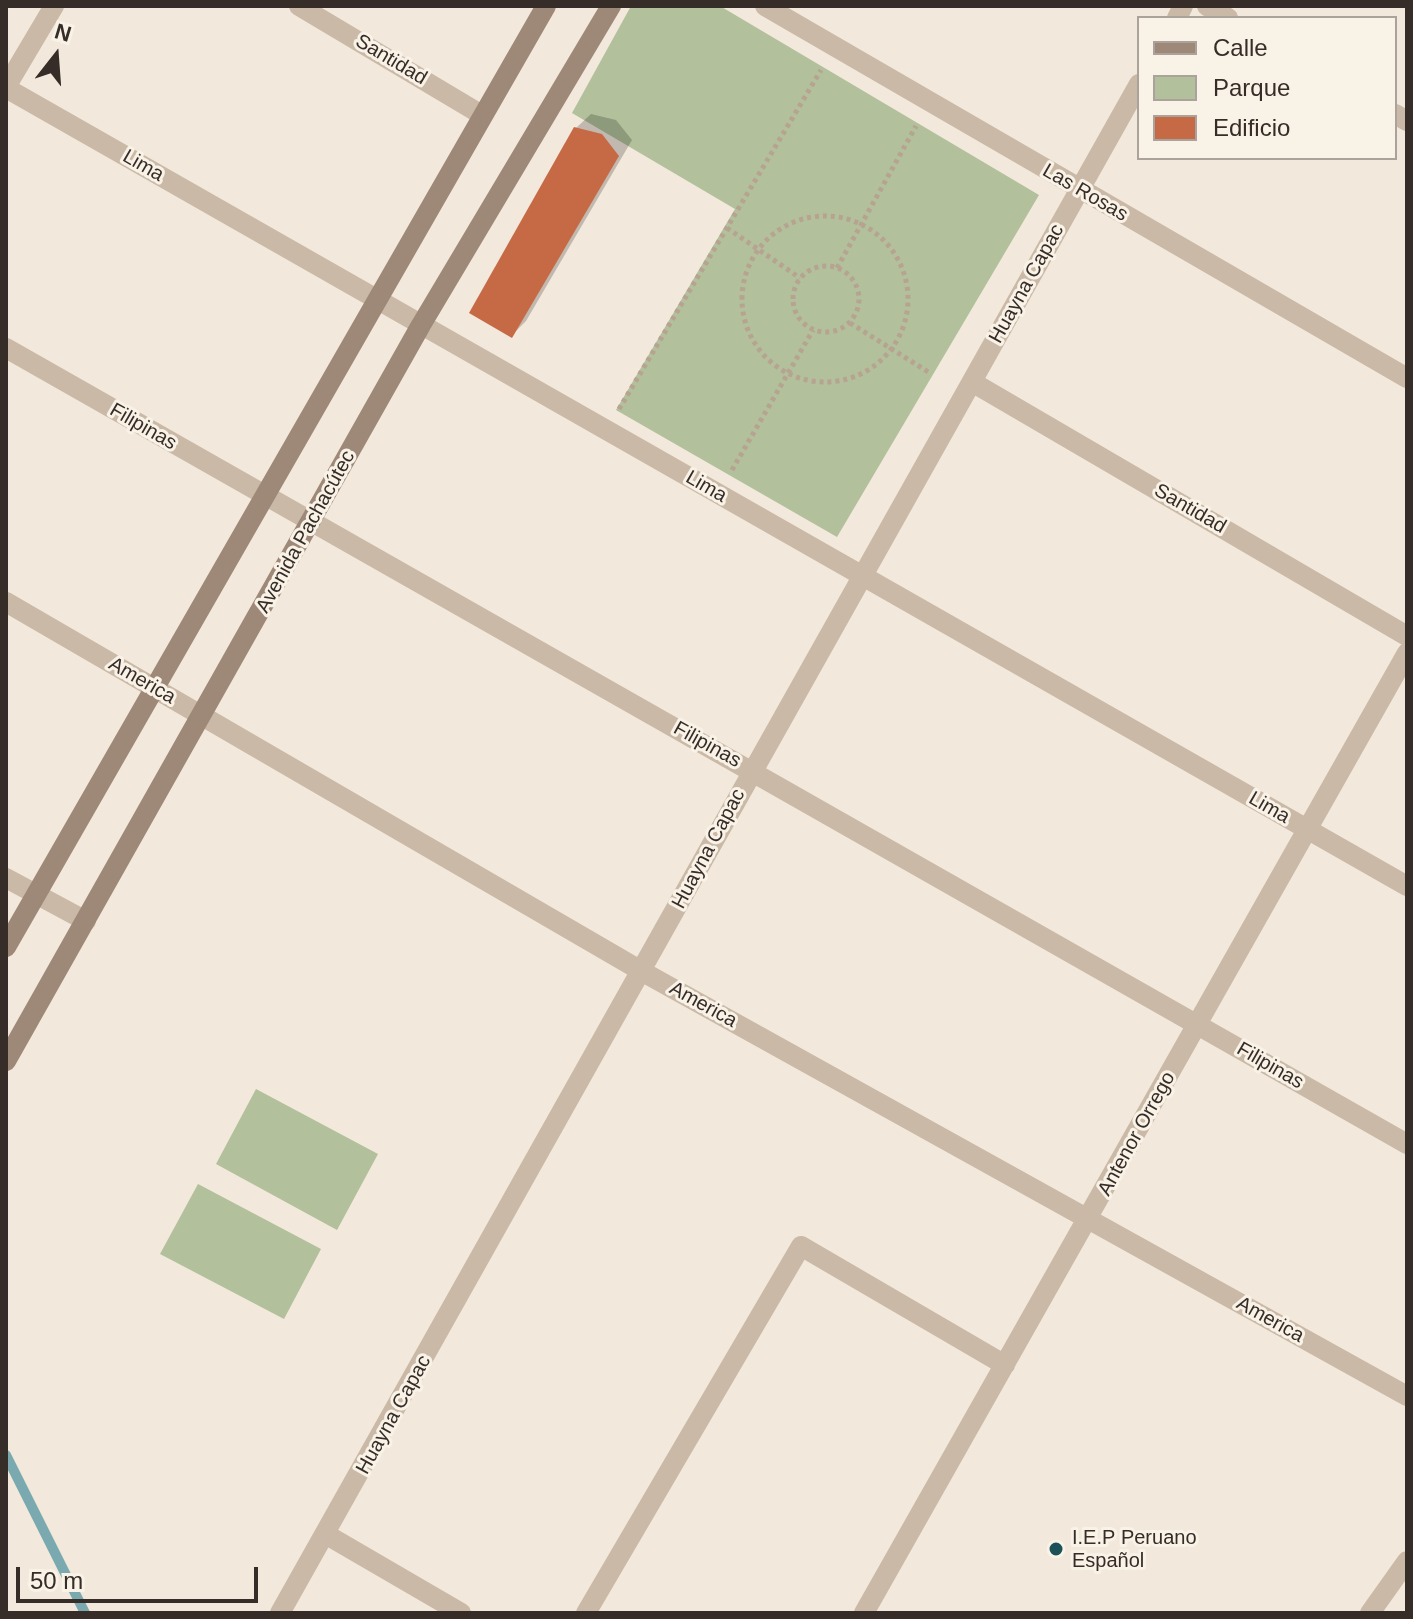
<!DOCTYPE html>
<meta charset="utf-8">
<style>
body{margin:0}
#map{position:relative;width:1413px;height:1619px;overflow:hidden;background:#f2e8db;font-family:Arial,sans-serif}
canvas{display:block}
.frame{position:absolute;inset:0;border:8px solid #362d28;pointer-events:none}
.legend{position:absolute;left:1137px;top:16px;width:260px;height:144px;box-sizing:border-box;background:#f9f2e7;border:2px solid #aba39b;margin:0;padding:10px 14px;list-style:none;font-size:24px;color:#362d28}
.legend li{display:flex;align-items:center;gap:16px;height:40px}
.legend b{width:40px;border:2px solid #aba39b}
.north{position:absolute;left:16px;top:16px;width:80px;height:80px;-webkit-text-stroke:6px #f9f2e7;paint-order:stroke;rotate:17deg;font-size:22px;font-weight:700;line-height:32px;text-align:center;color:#362d28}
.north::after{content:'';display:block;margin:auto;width:28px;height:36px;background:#362d28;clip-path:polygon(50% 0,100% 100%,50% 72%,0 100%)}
.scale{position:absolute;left:16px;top:1567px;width:242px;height:36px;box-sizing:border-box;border:4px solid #362d28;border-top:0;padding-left:10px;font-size:24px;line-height:28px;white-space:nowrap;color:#362d28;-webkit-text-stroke:6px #f9f2e7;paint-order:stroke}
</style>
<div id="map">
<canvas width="1413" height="1619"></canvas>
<div class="frame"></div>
<ul class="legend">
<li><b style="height:10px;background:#9e8878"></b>Calle</li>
<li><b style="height:22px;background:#b2c19b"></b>Parque</li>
<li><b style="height:22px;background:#c66a45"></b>Edificio</li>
</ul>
<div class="north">N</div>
<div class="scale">50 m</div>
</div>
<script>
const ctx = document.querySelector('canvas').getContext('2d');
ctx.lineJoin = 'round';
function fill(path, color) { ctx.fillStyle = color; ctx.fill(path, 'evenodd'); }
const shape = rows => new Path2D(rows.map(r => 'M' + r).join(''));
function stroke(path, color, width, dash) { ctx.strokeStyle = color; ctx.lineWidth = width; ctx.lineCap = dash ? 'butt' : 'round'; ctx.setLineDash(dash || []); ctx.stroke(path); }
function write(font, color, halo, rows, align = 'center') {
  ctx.font = font + ' Arial,sans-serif'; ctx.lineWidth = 6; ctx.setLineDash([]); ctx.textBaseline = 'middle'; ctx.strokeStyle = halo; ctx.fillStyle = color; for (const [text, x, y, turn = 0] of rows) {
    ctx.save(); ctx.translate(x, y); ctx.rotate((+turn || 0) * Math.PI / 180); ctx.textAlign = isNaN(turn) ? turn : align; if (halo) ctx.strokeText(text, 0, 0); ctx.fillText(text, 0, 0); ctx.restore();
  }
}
fill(shape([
 [631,6,720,6,1039,195,837,537,616,410,735,209,572,113],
 [256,1089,378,1154,337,1230,216,1164],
 [198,1184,321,1249,284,1319,160,1254]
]), '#b2c19b');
fill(shape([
 [591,114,616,120,632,140,526,321,512,335,576,128]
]), '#0003');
stroke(shape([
 [6,1455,85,1613]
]), '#7aaaaf', 10);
fill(shape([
 [574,127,602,134,619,156,512,338,469,313]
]), '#c66a45');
stroke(shape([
 '742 299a83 83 0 1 1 166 0a83 83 0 1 1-166 0Z',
 [727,228,800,278],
 '793 299a33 33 0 1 1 66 0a33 33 0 1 1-66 0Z',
 [837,268,916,126],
 [850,323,930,373],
 [619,409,821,70],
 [732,470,813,330]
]), '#b6a391', 5, [4, 4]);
stroke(shape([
 [299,6,482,115],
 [765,6,1407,378],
 [1207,6,1228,18],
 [1177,18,1183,6],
 [6,87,54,6],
 [6,88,1407,886],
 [1395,114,1407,121],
 [6,348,1407,1144],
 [972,382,1407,636],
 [6,602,643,972,1407,1396],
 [6,878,86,921],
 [327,1535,461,1613],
 [280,1613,1139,84],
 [586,1613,801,1246,1005,1365],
 [864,1613,1407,653],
 [1370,1613,1407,1561]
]), '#cab9a7', 20);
stroke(shape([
 [6,947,546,6],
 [6,1061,421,325,611,6]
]), '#9e8878', 20);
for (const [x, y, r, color] of [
 [1056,1549,8,"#1d5158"]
]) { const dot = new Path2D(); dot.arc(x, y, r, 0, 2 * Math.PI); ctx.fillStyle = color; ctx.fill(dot); stroke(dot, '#f9f2e7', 3); }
write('20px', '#362d28', '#f9f2e7', [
 ["Santidad",391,60,31],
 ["Lima",143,166,30],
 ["Las Rosas",1085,193,30],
 ["Huayna Capac",1027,284,-61],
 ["Filipinas",143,427,30],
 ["Lima",706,487,30],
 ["Santidad",1190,509,30],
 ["Avenida Pachacútec",306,532,-61],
 ["America",142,681,30],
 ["Filipinas",707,745,29],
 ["Lima",1269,808,30],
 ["Huayna Capac",709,849,-62],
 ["America",703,1005,29],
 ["Filipinas",1270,1066,30],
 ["Antenor Orrego",1137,1134,-61],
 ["America",1270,1320,29],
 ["Huayna Capac",394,1415,-61]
]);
write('20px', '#362d28', '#f9f2e7', [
 ["I.E.P Peruano",1072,1538],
 ["Español",1072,1561]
], 'left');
</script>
